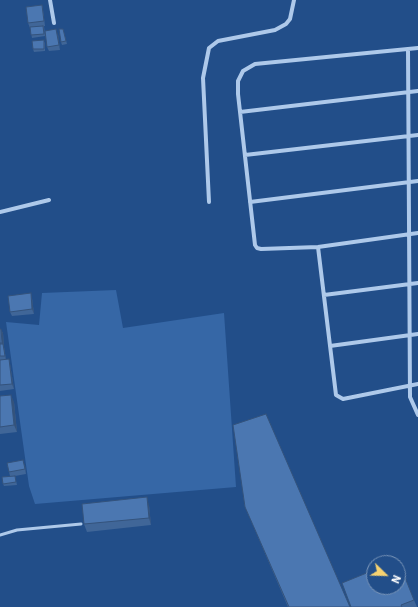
<!DOCTYPE html>
<style>
body{margin:0}
#map{position:relative;width:418px;height:607px;overflow:hidden;background:#224e89;font-family:"IBM Plex Sans",sans-serif}
canvas{display:block}
.north{position:absolute;left:366px;top:555px;width:40px;height:40px;box-sizing:border-box;background:#224e89;border:1px solid #7a95b8;border-radius:50%;rotate:113deg;font-size:11px;font-weight:700;line-height:16px;text-align:center;color:#fff}
.north::after{content:'';display:block;margin:auto;width:14px;height:18px;background:#f6d271;clip-path:polygon(50% 0,100% 100%,50% 72%,0 100%)}
</style>
<div id="map">
<canvas width="418" height="607"></canvas>
<div class="north">N</div>
</div>
<script>
const ctx = document.querySelector('canvas').getContext('2d');
ctx.lineJoin = 'round';
function fill(path, color) { ctx.fillStyle = color; ctx.fill(path, 'evenodd'); }
const shape = rows => new Path2D(rows.map(r => 'M' + r).join(''));
function stroke(path, color, width, dash) { ctx.strokeStyle = color; ctx.lineWidth = width; ctx.lineCap = dash ? 'butt' : 'round'; ctx.setLineDash(dash || []); ctx.stroke(path); }
fill(shape([
 [116,290,123,328,224,313,236,487,35,504,29,486,6,322,39,325,42,293]
]), '#3667a6');
stroke(shape([
 [0,535,17,530,81,524]
]), '#aec9ea', 3);
stroke(shape([
 [50,0,54,23],
 [418,48,255,64,243,71,238,81,238,94,255,245,257,248,261,249,318,247,418,233],
 [408,49,410,397,418,415],
 [240,112,418,91],
 [245,155,418,135],
 [209,202,203,78,209,48,218,41,275,30,286,24,290,19,294,0],
 [250,202,418,181],
 [0,212,49,200],
 [318,247,336,395,343,399,418,384],
 [324,295,418,283],
 [330,346,418,334]
]), '#aec9ea', 4);
fill(shape([
 [42,5,43,10,45,26,44,26,45,36,32,38,30,28,28,23],
 [63,29,67,44,62,45,61,42],
 [58,34,60,50,49,51,47,47],
 [45,42,45,51,34,52,33,49],
 [32,298,34,314,12,316,10,312],
 [0,329,3,333,4,347,6,359,9,359,10,364,14,389,0,391],
 [0,396,14,402,17,432,0,434],
 [25,465,26,474,15,476,17,485,4,486,3,484,10,476,9,472],
 [149,505,151,525,87,532,84,524],
 [245,507,350,607,288,607,249,516],
 [414,600,417,607,351,607]
]), '#406698');
fill(shape([
 [56,29,58,34,60,50,59,45],
 [31,293,32,298,34,314,32,309],
 [1,329,3,333,4,347,6,360,5,356,2,343],
 [9,359,10,364,14,389,12,384],
 [11,395,14,402,17,432,14,425],
 [23,460,25,465,26,474,25,469],
 [147,497,149,505,151,525,149,518]
]), '#34537c');
const building = shape([
 [42,5,44,21,28,23,26,7,42,5],
 [43,26,44,34,31,35,30,27,43,26],
 [56,29,59,45,47,47,45,31,56,29],
 [59,29,63,29,66,41,61,42,59,29],
 [44,40,44,49,33,49,32,41,44,40],
 [31,293,32,309,10,312,8,296,31,293],
 [0,329,1,329,2,343,0,343,0,329],
 [0,344,3,344,5,356,0,356,0,344],
 [9,359,12,384,0,385,0,360,9,359],
 [11,395,14,425,0,427,0,396,11,395],
 [266,414,350,607,289,607,245,507,233,425,266,414],
 [23,460,25,469,9,472,7,463,23,460],
 [15,476,16,482,3,484,2,477,15,476],
 [147,497,149,518,84,524,82,504,147,497],
 [398,560,414,600,401,605,402,607,351,607,342,583,374,570,374,587,398,587,398,563,390,563,398,560]
]);
fill(building, '#4b77b1');
stroke(building, '#34537c', 1);
</script>
